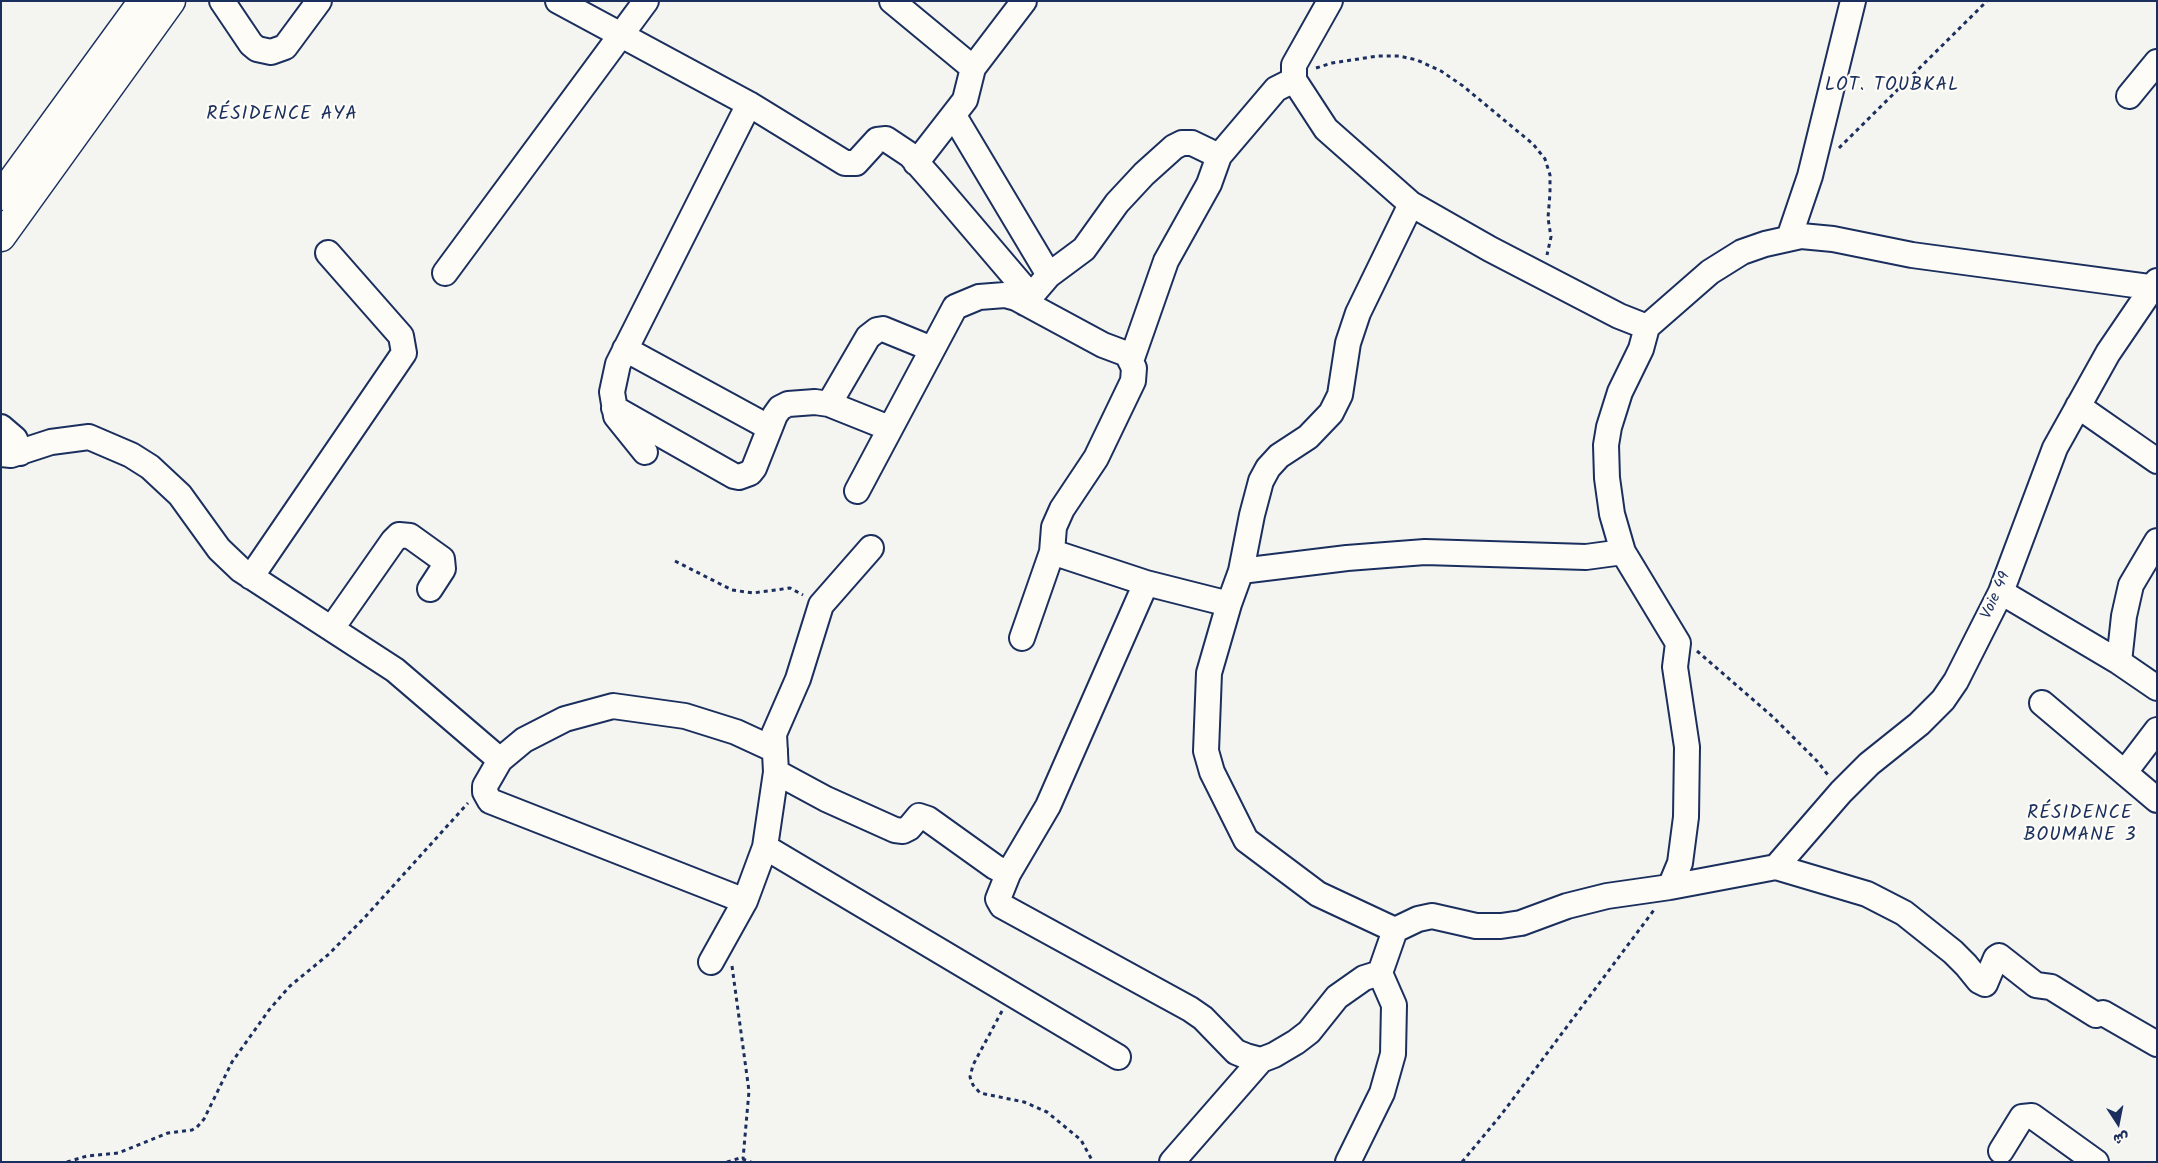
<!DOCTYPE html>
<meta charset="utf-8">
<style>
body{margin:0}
#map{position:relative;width:2158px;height:1163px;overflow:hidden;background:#f4f4f1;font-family:Kalam,"Playpen Sans Arabic",sans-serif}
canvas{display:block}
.frame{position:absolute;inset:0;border:2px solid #1b2f5e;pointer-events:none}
.north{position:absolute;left:2093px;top:1098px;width:50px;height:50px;-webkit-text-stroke:4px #fdfcf7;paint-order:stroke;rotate:169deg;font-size:14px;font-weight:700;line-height:20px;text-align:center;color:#1b2f5e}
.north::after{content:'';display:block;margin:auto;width:18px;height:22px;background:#1b2f5e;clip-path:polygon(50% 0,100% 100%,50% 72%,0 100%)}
</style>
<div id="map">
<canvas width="2158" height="1163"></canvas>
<div class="frame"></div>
<div class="north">ش</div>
</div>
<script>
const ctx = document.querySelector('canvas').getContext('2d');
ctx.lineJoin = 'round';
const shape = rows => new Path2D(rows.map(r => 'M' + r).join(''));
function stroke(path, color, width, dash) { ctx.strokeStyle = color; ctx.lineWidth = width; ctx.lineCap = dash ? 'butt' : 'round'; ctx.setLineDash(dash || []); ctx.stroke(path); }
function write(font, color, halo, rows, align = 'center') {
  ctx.font = font + ' Kalam,sans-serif'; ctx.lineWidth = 4.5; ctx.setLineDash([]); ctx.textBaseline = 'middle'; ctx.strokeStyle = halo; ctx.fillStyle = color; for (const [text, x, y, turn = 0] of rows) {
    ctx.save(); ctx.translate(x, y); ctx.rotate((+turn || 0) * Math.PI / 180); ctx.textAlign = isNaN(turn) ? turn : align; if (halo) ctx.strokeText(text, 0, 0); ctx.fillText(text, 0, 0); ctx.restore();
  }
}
const minor = shape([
 [222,1,251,44,257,49,271,52,285,47,319,1],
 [558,1,749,104,845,163,856,163,877,140,886,139,910,155,933,181,1031,296],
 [892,1,973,68],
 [1330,1,1294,65,1294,80,1326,129,1411,204,1358,313,1348,343,1340,395,1331,413,1308,437,1279,456,1268,468,1261,481,1252,515,1241,571,1229,604,1209,673,1206,751,1212,772,1246,840,1318,894,1395,930],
 [2129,96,2157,62],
 [954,116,1049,275],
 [916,163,965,100,973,68,1024,1],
 [1411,204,1490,249,1619,316,1647,327],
 [1789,238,1810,176,1853,1],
 [445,273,646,1],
 [1025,303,1049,275,1084,249,1117,203,1144,174,1174,147,1182,143,1192,143,1219,156],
 [625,349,770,428],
 [1131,361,1166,261,1209,184,1219,156,1276,89,1294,80],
 [829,404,868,337,877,330,883,329,932,349],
 [2078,406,2157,461],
 [614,408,734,476,739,477,750,473,754,468,775,415,780,408,788,404,815,402,829,404,889,428],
 [1,427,15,439,20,453],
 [645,452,616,416,612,392,618,364,749,104],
 [1,454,11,455,51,442,89,437,131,455,150,467,180,495,219,549,241,570,395,670,500,760],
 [857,491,955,307,979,297,1005,295,1016,298,1103,345,1127,354,1134,368,1133,381,1096,458,1062,509,1054,527,1052,552,1022,638],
 [1052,552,1146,583,1229,604],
 [1241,571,1347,558,1425,552,1586,557,1623,552],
 [251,577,404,353,401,336,328,253],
 [2001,592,2119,662,2157,688],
 [332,628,393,541,399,535,410,536,442,559,443,569,430,589],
 [2119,662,2124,616,2131,585,2157,541],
 [2042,703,2157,800],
 [776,772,826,799,895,830,903,831,909,828,919,816,928,819,995,867,1008,874,998,899,1002,906,1190,1009,1203,1018,1236,1052,1246,1056,1261,1060,1274,1055,1296,1042,1309,1032,1337,997,1364,978,1380,973],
 [2125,772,2157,730],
 [765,847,1118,1057],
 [1776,867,1841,792,1869,764,1919,724,1943,700,1956,681,2001,592,2055,448,2108,353,2157,281],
 [1008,874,1048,806,1146,583],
 [1670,887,1680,863,1686,817,1687,747,1675,667,1678,643,1623,552,1612,514,1607,478,1606,445,1609,427,1620,392,1641,349,1647,327,1710,272,1742,252,1765,244,1801,236,1833,239,1912,255,2157,288],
 [745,901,490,801,485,792,485,786,500,760,524,740,565,719,613,706,685,716,736,732,775,750],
 [711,962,745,901,765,847,776,772,774,734,798,679,821,605,871,548],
 [2001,1151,2022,1117,2032,1116,2096,1162],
 [1172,1162,1261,1060],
 [1348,1162,1382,1093,1393,1054,1394,1005,1380,973,1395,930,1418,919,1432,916,1476,926,1501,926,1521,923,1567,906,1607,896,1670,887,1776,867,1867,894,1904,913,1953,952,1966,965,1979,981,1985,984,1996,958,1999,956,2036,985,2051,987,2096,1015,2103,1013,2157,1044]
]);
const major = shape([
 [1,196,143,1],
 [1,237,171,1]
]);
stroke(minor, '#1b2f5e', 28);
stroke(major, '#1b2f5e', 31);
stroke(shape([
 [1316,68,1332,63,1378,56,1399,56,1417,60,1441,71,1463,86,1533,144,1545,159,1550,175,1550,193,1548,218,1551,237,1547,255],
 [1839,148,1987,1],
 [675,561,732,590,753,593,790,588,803,595],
 [1697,651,1773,717,1817,761,1828,775],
 [732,966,749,1091,743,1159],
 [1002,1011,973,1065,970,1077,973,1085,980,1093,1024,1102,1047,1112,1081,1140,1093,1162],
 [67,1162,87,1156,118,1153,168,1133,192,1130,197,1127,204,1119,232,1062,269,1010,290,986,329,954,366,916,468,803],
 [727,1162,740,1158,751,1162],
 [1462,1162,1501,1115,1654,910]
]), '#1b2f5e', 3, [4, 4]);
stroke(minor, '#fdfcf7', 24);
stroke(major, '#fdfcf7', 28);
write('16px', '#1b2f5e', '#fdfcf7', [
 ["Voie 49",1997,596,-66]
]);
ctx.letterSpacing = '1px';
write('19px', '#1b2f5e', '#fdfcf7', [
 ["LOT. TOUBKAL",1892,87],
 ["RÉSIDENCE AYA",282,116],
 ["RÉSIDENCE",2080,815],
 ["BOUMANE 3",2080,837]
]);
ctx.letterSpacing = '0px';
</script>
